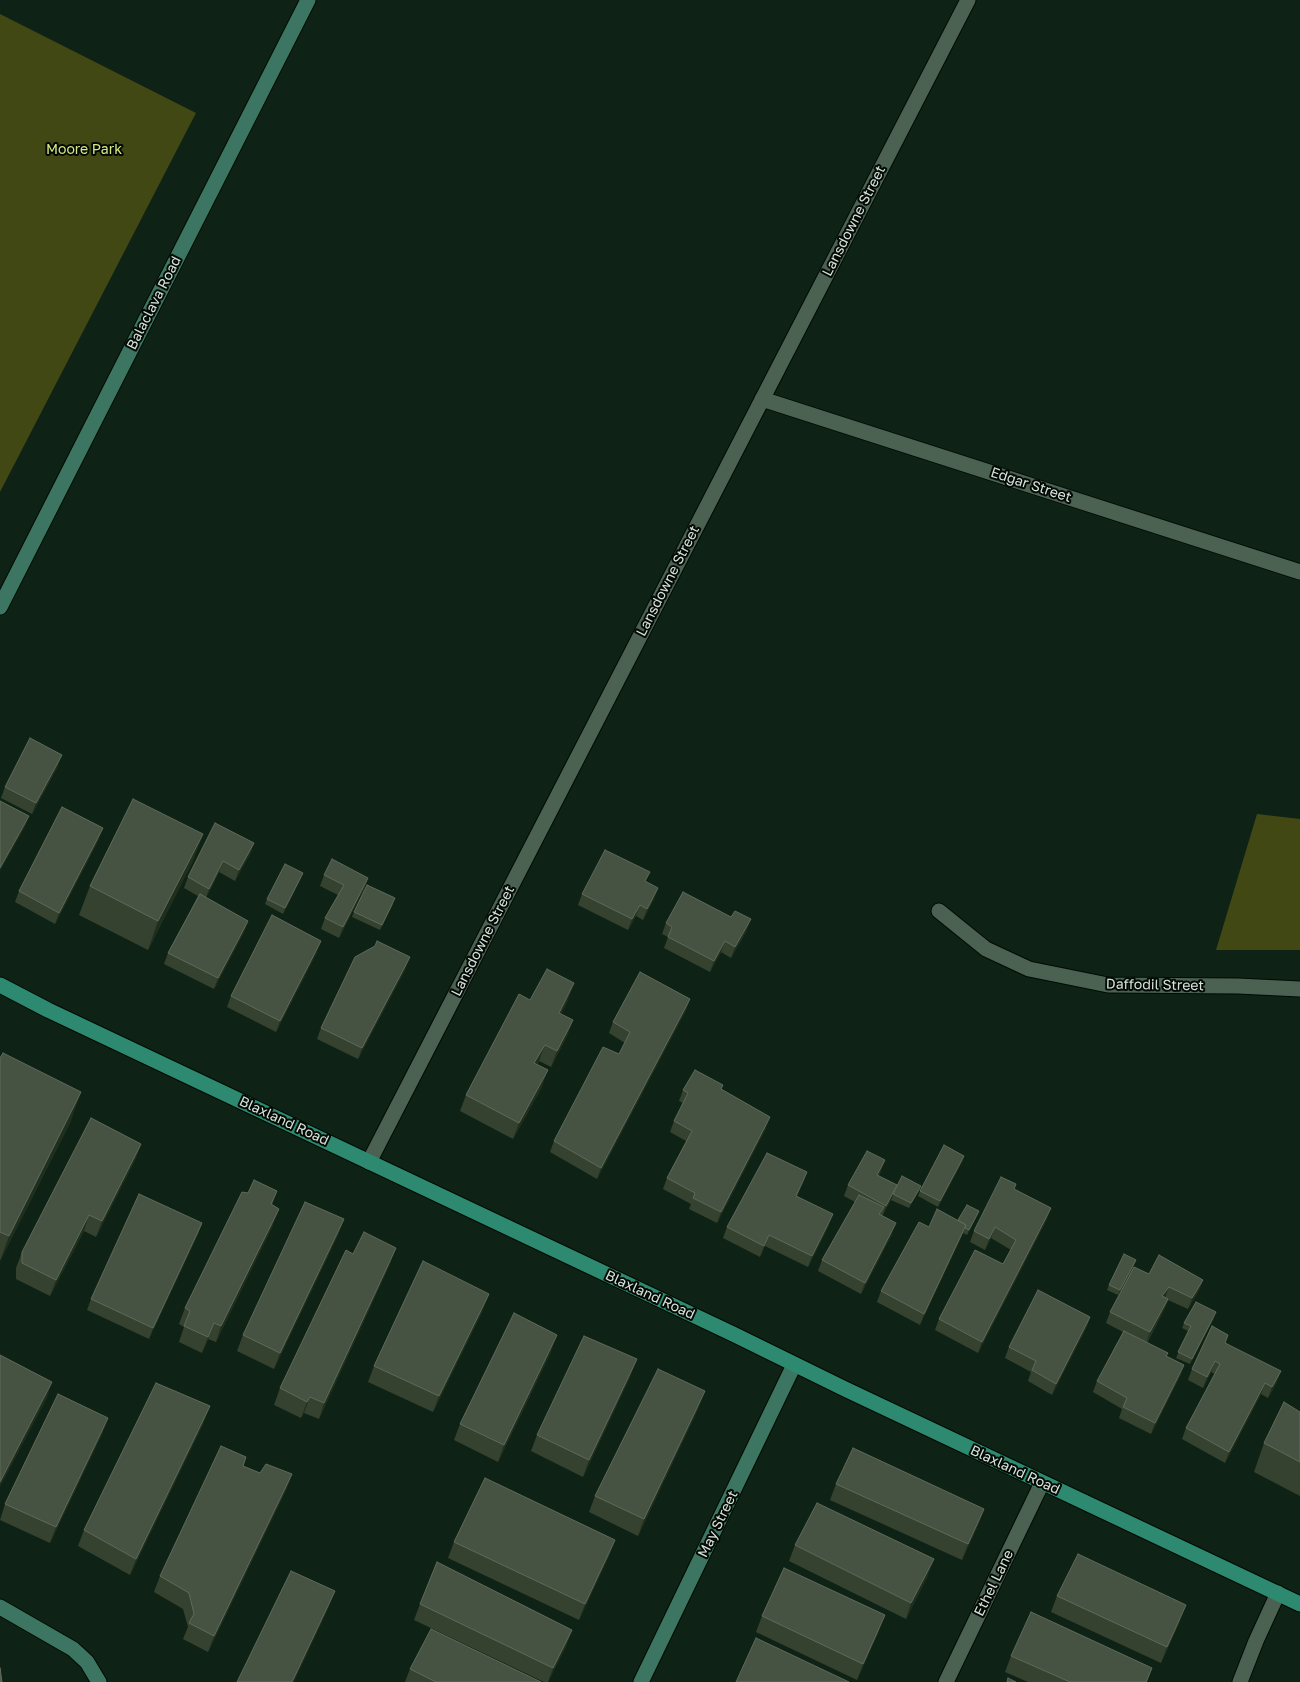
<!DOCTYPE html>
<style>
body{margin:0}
canvas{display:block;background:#0e2215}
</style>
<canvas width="1300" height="1682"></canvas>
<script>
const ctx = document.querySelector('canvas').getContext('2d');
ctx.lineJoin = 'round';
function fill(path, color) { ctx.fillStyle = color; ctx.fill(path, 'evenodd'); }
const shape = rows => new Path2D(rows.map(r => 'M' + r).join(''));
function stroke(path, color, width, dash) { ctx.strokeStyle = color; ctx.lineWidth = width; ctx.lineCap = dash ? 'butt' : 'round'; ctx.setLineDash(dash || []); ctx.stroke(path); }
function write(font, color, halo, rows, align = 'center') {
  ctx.font = font + ' "Golos Text",sans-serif'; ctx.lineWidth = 4; ctx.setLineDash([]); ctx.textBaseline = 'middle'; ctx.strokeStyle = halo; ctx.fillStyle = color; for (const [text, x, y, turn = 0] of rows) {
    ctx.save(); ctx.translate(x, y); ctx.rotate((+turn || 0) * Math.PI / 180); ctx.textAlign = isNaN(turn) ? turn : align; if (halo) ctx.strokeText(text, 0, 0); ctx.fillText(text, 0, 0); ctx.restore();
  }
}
fill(shape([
 [0,14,196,113,0,492],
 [1257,814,1300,819,1300,950,1216,950]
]), '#424814');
const lane = shape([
 [946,1682,1042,1483]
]);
const street = shape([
 [762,399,1300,572],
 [939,911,986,949,1029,969,1108,985,1238,986,1300,989],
 [369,1162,968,0],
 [1240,1682,1256,1641,1278,1593]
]);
const secondary = shape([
 [0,607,308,0],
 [0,1607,73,1649,87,1662,99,1682],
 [641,1682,794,1365]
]);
const primary = shape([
 [0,985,48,1010,733,1334,845,1389,1300,1604]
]);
stroke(lane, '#000b03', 17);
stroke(street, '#000b03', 17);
stroke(secondary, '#000b03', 17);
stroke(primary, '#000b03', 17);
stroke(lane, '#4b6151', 15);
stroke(street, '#4b6151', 15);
stroke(secondary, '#3c7561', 15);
stroke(primary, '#2d8a71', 15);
fill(shape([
 [58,766,32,814,1,798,5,787],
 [203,834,192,863,148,950,79,915,90,886],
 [99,839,55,924,15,902,19,891],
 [254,843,250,854,235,881,219,872,206,898,248,921,244,932,214,989,164,964,168,953,198,896,184,888,188,877],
 [324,875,368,878,364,889,339,938,321,929,325,918,338,895,320,886],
 [301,878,283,914,265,904,267,899],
 [646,881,654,899,643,920,636,916,628,930,578,905,582,894],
 [393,904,380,930,352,917,354,912],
 [666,923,747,930,731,958,721,952,710,972,664,948,668,937,662,934],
 [317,952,276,1032,227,1007,231,996],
 [406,968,358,1059,317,1039,321,1028],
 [690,999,686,1010,597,1179,550,1152,554,1141,619,1054,625,1043,609,1033,613,1022],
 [530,1000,568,1000,561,1014,573,1020,567,1036,551,1067,539,1061,537,1065,542,1087,513,1139,460,1111,466,1095],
 [0,1058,71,1121,0,1261],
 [723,1085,721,1090,766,1128,717,1223,689,1209,691,1204,663,1189,667,1178,686,1141,670,1132,674,1121,683,1103,679,1101,683,1090],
 [141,1144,135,1160,96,1237,84,1231,50,1296,16,1279,16,1268,22,1252],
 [964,1156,962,1162,938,1207,918,1196,920,1191],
 [885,1160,879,1176,895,1191,919,1191,909,1208,891,1200,892,1198,882,1216,892,1234,861,1294,818,1271,822,1260,855,1202,844,1196,848,1185],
 [807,1172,803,1183,797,1196,829,1225,808,1267,765,1246,760,1257,723,1238,727,1227],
 [1014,1189,1047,1219,978,1353,935,1330,939,1319,1003,1264,1011,1250,991,1238,985,1250,970,1242,974,1231],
 [277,1191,272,1205,273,1225,216,1342,208,1339,202,1353,179,1342,184,1327,179,1324,185,1308,248,1193],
 [979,1211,977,1216,967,1235,963,1233,920,1325,877,1302,881,1291,929,1227,958,1220],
 [344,1219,338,1235,274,1369,237,1351,243,1335],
 [202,1223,198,1234,149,1339,87,1310,91,1299],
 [353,1254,390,1264,319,1419,304,1413,301,1418,274,1405,280,1388],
 [1134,1266,1118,1295,1107,1290,1109,1285],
 [1149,1274,1203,1280,1199,1290,1188,1309,1168,1300,1164,1310,1147,1343,1168,1353,1166,1357,1184,1365,1180,1376,1151,1434,1119,1418,1122,1409,1093,1392,1097,1381,1123,1332,1106,1323,1110,1312],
 [483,1310,433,1412,368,1382,374,1366],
 [1090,1317,1086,1328,1052,1395,1028,1381,1031,1372,1005,1358,1009,1347],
 [1214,1318,1190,1364,1176,1358,1188,1331,1182,1328,1184,1323],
 [1226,1343,1277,1382,1268,1398,1261,1394,1225,1463,1182,1439,1186,1428,1215,1374,1211,1372,1203,1388,1188,1380,1192,1369],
 [551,1352,498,1462,454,1440,460,1424],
 [631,1375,583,1477,531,1451,537,1435],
 [699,1407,638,1536,589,1512,595,1496],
 [1300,1412,1300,1496,1254,1472,1264,1443],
 [108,1418,102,1434,50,1543,0,1520,5,1504],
 [204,1422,130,1575,78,1546,84,1530],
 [243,1466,260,1473,292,1474,286,1490,208,1652,183,1639,188,1627,183,1609,154,1592,160,1576],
 [836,1484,984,1509,978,1525,962,1560,830,1500],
 [615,1540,609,1556,579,1620,448,1558,454,1542],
 [795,1545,928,1575,906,1619,789,1561],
 [1057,1596,1180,1621,1161,1663,1051,1612],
 [420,1604,572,1630,566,1646,548,1682,544,1682,414,1620],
 [762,1616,879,1631,857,1680,756,1632],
 [1011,1656,1152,1668,1147,1682,1028,1682,1005,1672],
 [410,1669,541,1682,405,1682]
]), '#364230');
fill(shape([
 [62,755,58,766,32,814,36,803],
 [29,816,25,827,0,871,0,868],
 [103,828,99,839,55,924,59,913],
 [203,834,192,863,148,950,158,921],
 [254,843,250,854,235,881,239,870],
 [223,861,219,872,205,900,209,889],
 [303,873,301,878,283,914,285,908],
 [368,878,364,889,339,938,343,927],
 [658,888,654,899,643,920,647,909],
 [640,905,636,916,628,930,632,919],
 [751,919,747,930,731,958,735,947],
 [248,921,244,932,214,989,218,978],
 [321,941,317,952,276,1032,280,1021],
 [725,941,721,952,710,972,714,961],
 [410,957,406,968,358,1059,362,1048],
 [574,983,568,1000,554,1029,559,1013],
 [690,999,686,1010,597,1179,601,1168],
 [573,1020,567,1036,551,1067,557,1051],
 [545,1045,539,1061,528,1079,534,1063],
 [548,1070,542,1087,513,1139,519,1123],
 [81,1092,71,1121,0,1261,9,1236],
 [770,1117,766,1128,717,1223,721,1212],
 [141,1144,135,1160,96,1237,102,1221],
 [964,1156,962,1162,938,1207,940,1201],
 [885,1160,881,1171,873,1186,877,1175],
 [807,1172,803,1183,792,1207,796,1196],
 [897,1185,892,1198,882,1217,886,1206],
 [921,1186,919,1191,909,1208,911,1203],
 [1051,1208,1047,1219,978,1353,982,1342],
 [279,1209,273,1225,216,1342,221,1326],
 [979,1211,977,1216,967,1235,969,1230],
 [833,1214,829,1225,808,1267,812,1256],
 [89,1215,84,1231,50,1296,56,1280],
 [344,1219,338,1235,274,1369,280,1353],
 [202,1223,198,1234,149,1339,153,1328],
 [896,1223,892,1234,861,1294,865,1283],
 [966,1225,962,1236,920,1325,924,1314],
 [995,1227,991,1238,985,1250,989,1239],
 [769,1235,765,1246,760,1257,764,1246],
 [396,1248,390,1264,319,1419,324,1403],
 [1136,1260,1134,1266,1118,1295,1120,1290],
 [1203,1280,1199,1290,1188,1309,1192,1298],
 [1169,1287,1165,1298,1162,1296],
 [489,1294,483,1310,433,1412,439,1396],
 [1168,1299,1164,1310,1146,1343,1150,1332],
 [1216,1312,1214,1318,1190,1364,1192,1359],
 [1090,1317,1086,1328,1052,1395,1056,1384],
 [214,1323,208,1339,202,1353,208,1337],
 [557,1335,551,1352,498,1462,504,1445],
 [637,1359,631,1375,583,1477,589,1460],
 [1215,1361,1211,1372,1203,1388,1207,1377],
 [1184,1365,1180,1376,1151,1434,1155,1423],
 [1281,1371,1277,1382,1268,1398,1272,1387],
 [52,1382,47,1398,0,1487,0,1482],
 [1265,1383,1261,1394,1225,1463,1229,1452],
 [705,1391,699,1407,638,1536,644,1519],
 [310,1397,304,1413,301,1418,307,1402],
 [210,1406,204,1422,130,1575,136,1559],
 [108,1418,102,1434,50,1543,56,1527],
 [292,1474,286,1490,208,1652,214,1636],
 [984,1509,978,1525,962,1560,968,1544],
 [615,1540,609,1556,579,1620,585,1604],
 [934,1559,928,1575,906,1619,911,1603],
 [335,1591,329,1607,294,1682,292,1682],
 [1186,1605,1180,1621,1161,1663,1167,1647],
 [885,1615,879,1631,857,1680,863,1664],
 [572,1630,566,1646,548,1682,553,1668]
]), '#1f2e1d');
const building = shape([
 [30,738,62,755,36,803,5,787,30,738],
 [133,799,203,834,158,921,90,886,133,799],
 [0,801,29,816,0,868,0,801],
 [62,807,103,828,59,913,19,891,62,807],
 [215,823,254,843,239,870,223,861,209,889,188,877,215,823],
 [605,850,650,872,645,881,658,888,647,909,640,905,632,919,582,894,605,850],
 [332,859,368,878,343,927,325,918,344,885,324,875,332,859],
 [285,864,303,873,285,908,267,899,285,864],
 [367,885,395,898,382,925,354,912,367,885],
 [683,892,731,917,735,911,751,919,735,947,725,941,714,961,668,937,672,927,666,923,683,892],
 [200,894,248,921,218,978,168,953,200,894],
 [272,915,321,941,280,1021,231,996,272,915],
 [377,941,410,957,362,1048,321,1028,355,957,375,946,377,941],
 [547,969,574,983,559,1013,573,1020,557,1051,545,1045,534,1063,548,1070,519,1123,466,1095,519,994,530,1000,547,969],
 [640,972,690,999,601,1168,554,1141,603,1047,619,1054,630,1032,613,1022,640,972],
 [3,1053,81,1092,9,1236,0,1232,0,1058,3,1053],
 [695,1070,723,1085,721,1089,770,1117,721,1212,693,1198,695,1193,667,1178,692,1131,674,1121,688,1093,683,1090,695,1070],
 [91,1118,141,1144,102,1221,89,1215,56,1280,22,1263,22,1252,91,1118],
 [944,1145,964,1156,940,1201,920,1191,944,1145],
 [867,1151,885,1160,877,1175,897,1185,886,1206,848,1185,867,1151],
 [767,1153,807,1172,796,1196,833,1214,812,1256,769,1235,764,1246,727,1227,767,1153],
 [902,1176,921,1186,911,1203,893,1194,902,1176],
 [1001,1177,1016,1184,1014,1189,1051,1208,982,1342,939,1319,975,1250,1003,1264,1016,1240,995,1227,989,1239,974,1231,1001,1177],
 [254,1180,277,1191,271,1204,279,1209,221,1326,214,1323,208,1337,184,1326,190,1311,185,1308,242,1192,248,1193,254,1180],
 [139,1194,202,1223,153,1328,91,1299,139,1194],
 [859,1195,884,1207,879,1214,896,1223,865,1283,822,1260,859,1195],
 [305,1202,344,1219,280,1353,243,1335,305,1202],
 [967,1205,979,1211,969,1230,965,1228,966,1225,958,1220,967,1205],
 [937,1209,966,1225,924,1314,881,1291,919,1222,929,1227,937,1209],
 [364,1232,396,1248,324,1403,310,1397,307,1402,280,1388,346,1250,353,1254,364,1232],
 [1124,1254,1136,1260,1120,1290,1109,1285,1124,1254],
 [1159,1255,1203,1280,1192,1298,1169,1287,1162,1296,1168,1299,1150,1332,1110,1312,1134,1267,1149,1274,1159,1255],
 [423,1261,489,1294,439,1396,374,1366,423,1261],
 [1038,1290,1090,1317,1056,1384,1032,1370,1036,1361,1009,1347,1038,1290],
 [1196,1302,1216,1312,1192,1359,1178,1352,1191,1326,1184,1323,1196,1302],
 [514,1313,557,1335,504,1445,460,1424,514,1313],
 [1212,1326,1228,1335,1225,1343,1281,1371,1272,1387,1265,1383,1229,1452,1186,1428,1220,1364,1215,1361,1207,1377,1192,1369,1212,1326],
 [1124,1331,1168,1353,1166,1356,1184,1365,1155,1423,1123,1407,1127,1398,1097,1381,1124,1331],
 [584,1336,637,1359,589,1460,537,1435,584,1336],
 [0,1355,52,1382,0,1482,0,1355],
 [658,1369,705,1391,644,1519,595,1496,658,1369],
 [156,1383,210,1406,136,1559,84,1530,156,1383],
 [58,1394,108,1418,56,1527,5,1504,58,1394],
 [1284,1402,1300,1412,1300,1462,1264,1443,1284,1402],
 [221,1446,246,1457,243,1466,260,1473,266,1464,292,1474,214,1636,189,1623,194,1614,189,1593,160,1576,221,1446],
 [853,1448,984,1509,968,1544,836,1484,853,1448],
 [485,1478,615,1540,585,1604,454,1542,485,1478],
 [817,1503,934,1559,911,1603,795,1545,817,1503],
 [1078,1554,1186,1605,1167,1647,1057,1596,1078,1554],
 [437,1562,572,1630,553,1668,420,1604,437,1562],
 [784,1568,885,1615,863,1664,762,1616,784,1568],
 [291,1571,335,1591,292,1682,237,1682,291,1571],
 [1031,1612,1152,1668,1146,1682,1070,1682,1011,1656,1031,1612],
 [431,1629,541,1682,436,1682,410,1669,431,1629],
 [756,1638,849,1682,736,1682,756,1638],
 [0,1668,2,1682,0,1682,0,1668],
 [1008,1678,1016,1682,1007,1682,1008,1678]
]);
fill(building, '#475342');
stroke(building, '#5e6a5a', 1);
write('14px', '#d9e782', '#030905', [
 ["Moore Park",84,150]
]);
write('14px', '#d6e3da', '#030905', [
 ["Lansdowne Street",854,221,-63],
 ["Balaclava Road",154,303,-63],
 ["Edgar Street",1031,485,18],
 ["Lansdowne Street",668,581,-63],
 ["Lansdowne Street",483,941,-63],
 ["Daffodil Street",1155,985,1],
 ["Blaxland Road",284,1121,25],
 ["Blaxland Road",650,1295,25],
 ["Blaxland Road",1015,1470,25],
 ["May Street",718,1524,-64],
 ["Ethel Lane",994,1583,-64]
]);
</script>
